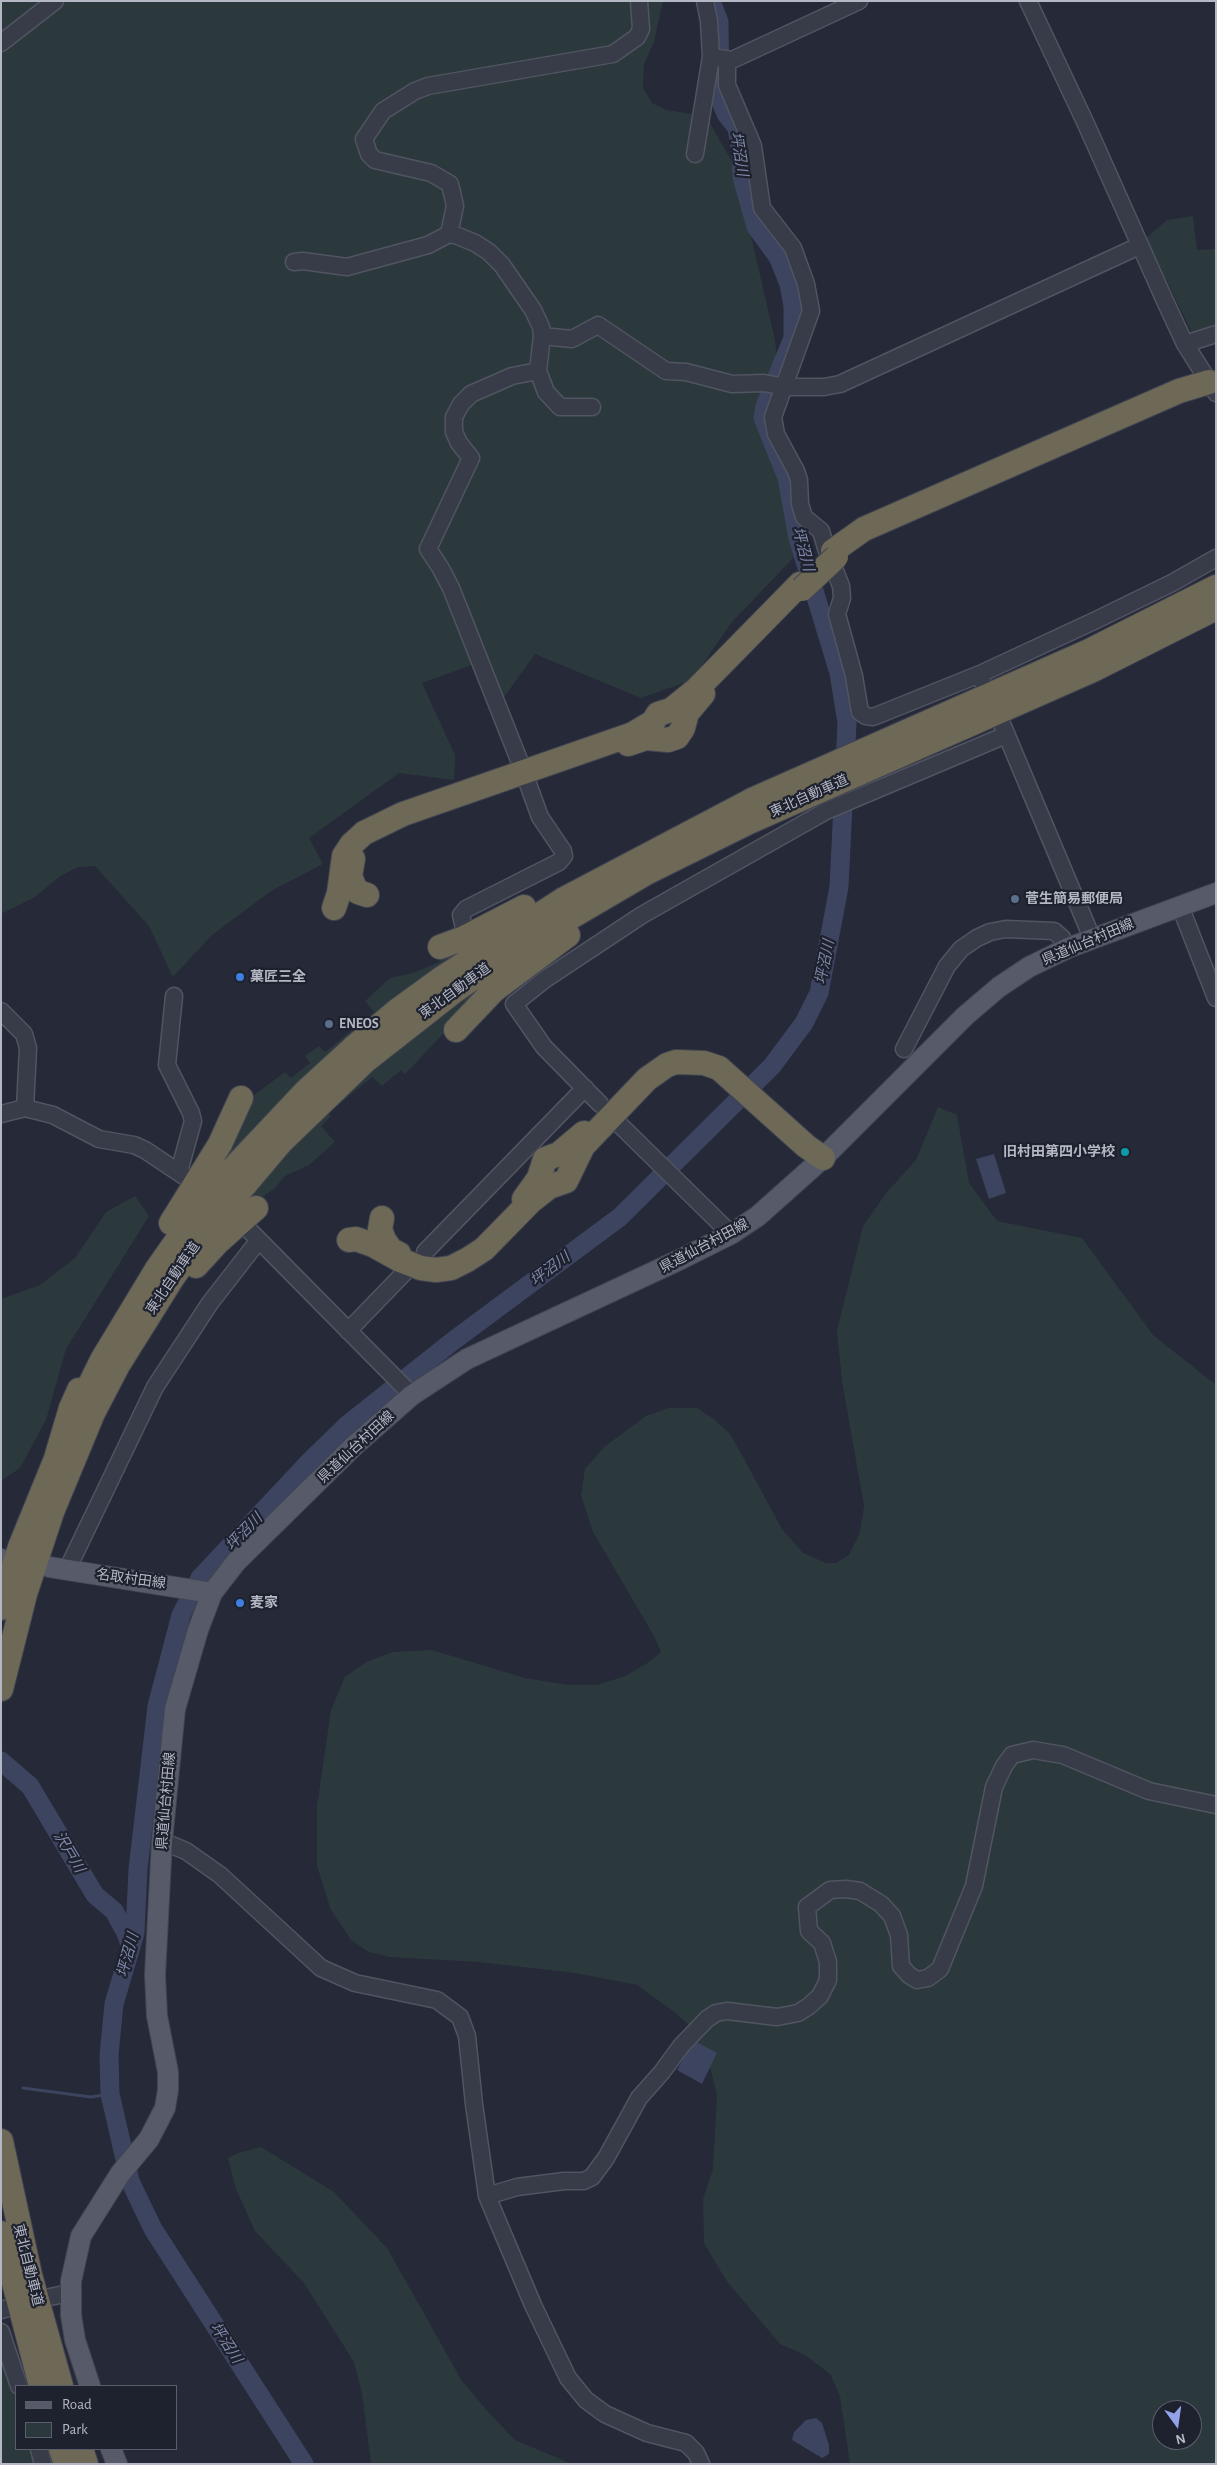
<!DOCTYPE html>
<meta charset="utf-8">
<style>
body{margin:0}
#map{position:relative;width:1217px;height:2465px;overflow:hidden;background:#252938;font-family:"Alegreya Sans",sans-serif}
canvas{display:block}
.frame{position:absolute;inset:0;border:2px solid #b4b7c4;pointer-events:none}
.legend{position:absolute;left:15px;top:2385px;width:162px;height:65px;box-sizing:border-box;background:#1e212e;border:1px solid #5a5d6a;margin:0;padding:6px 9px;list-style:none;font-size:15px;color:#b4b7c4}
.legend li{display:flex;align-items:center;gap:10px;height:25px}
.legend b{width:25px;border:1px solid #5a5d6a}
.north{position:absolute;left:1152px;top:2400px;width:50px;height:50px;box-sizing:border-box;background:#1e212e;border:1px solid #5a5d6a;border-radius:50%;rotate:166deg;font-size:14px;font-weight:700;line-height:20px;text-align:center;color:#b4b7c4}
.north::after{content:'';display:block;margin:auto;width:18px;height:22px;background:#93a3ea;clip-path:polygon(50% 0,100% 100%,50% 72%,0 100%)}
</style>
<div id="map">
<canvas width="1217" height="2465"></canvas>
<div class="frame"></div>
<ul class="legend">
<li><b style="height:6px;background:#575b69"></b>Road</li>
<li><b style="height:14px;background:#2b393d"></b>Park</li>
</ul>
<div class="north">N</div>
</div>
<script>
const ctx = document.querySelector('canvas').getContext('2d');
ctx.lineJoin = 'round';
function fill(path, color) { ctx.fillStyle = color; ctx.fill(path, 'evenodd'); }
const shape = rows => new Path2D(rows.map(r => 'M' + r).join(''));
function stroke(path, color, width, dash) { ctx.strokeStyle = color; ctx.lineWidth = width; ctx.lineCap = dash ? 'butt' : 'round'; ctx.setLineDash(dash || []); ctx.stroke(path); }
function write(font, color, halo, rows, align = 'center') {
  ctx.font = font + ' "Alegreya Sans","Noto Sans JP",sans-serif'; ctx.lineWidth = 4.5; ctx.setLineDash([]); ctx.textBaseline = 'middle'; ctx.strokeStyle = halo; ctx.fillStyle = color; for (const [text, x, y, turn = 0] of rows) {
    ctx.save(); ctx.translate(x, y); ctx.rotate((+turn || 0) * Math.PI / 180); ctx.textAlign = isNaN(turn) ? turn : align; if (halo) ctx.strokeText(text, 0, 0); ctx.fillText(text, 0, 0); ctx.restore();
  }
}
fill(shape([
 [1,1,663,1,654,42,644,64,643,88,652,103,666,110,706,116,735,167,775,340,797,554,731,623,692,680,641,698,535,654,492,714,472,665,422,683,455,755,454,780,399,773,309,838,323,864,271,891,212,935,173,977,149,926,95,866,78,867,59,877,35,897,1,914],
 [1193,216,1197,250,1216,249,1216,327,1192,333,1146,238,1167,220],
 [504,926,196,1197,246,1101,285,1072,291,1078,310,1063,305,1056,319,1046,325,1052,374,1012,365,1001,390,978,413,973,439,962,442,953],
 [517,961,462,1014,405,1074,401,1070,382,1086,372,1077,329,1113,331,1116,321,1126,335,1142,309,1165,285,1176,275,1188,225,1224,250,1193,332,1105,432,1019],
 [938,1107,957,1115,969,1183,997,1221,1082,1238,1153,1335,1216,1385,1216,2464,850,2464,840,2396,830,2374,805,2355,780,2344,726,2280,704,2243,703,2199,713,2169,717,2095,709,2063,690,2026,673,2011,637,1985,576,1973,479,1962,390,1957,369,1952,351,1940,331,1910,317,1866,317,1806,331,1710,345,1677,366,1662,393,1652,432,1650,525,1678,569,1685,597,1685,625,1676,649,1662,661,1652,654,1636,593,1532,581,1495,585,1469,604,1447,646,1416,669,1408,697,1408,714,1419,731,1435,782,1529,803,1553,826,1563,836,1563,849,1555,860,1532,864,1506,842,1381,837,1330,863,1226,887,1192,916,1160],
 [1162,2410,1192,2410,1192,2440,1162,2440],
 [135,1196,149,1216,66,1349,46,1420,20,1468,1,1481,1,1299,40,1285,75,1258,106,1212],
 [261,2147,334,2192,387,2248,462,2381,489,2413,515,2440,572,2464,371,2464,362,2393,354,2362,304,2283,255,2231,236,2189,228,2158,238,2153],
 [1,2363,21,2386,16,2386,16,2449,49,2449,54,2464,1,2464]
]), '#2b393d');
fill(shape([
 [994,1154,1006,1193,989,1199,976,1159],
 [693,2040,717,2053,702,2084,677,2070],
 [816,2418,822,2423,829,2445,829,2454,822,2458,792,2440,794,2432,806,2420]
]), '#3d445f');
stroke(shape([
 [23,2088,91,2097,110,2094]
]), '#3d445f', 3);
stroke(shape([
 [1,1761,30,1786,95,1895,114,1911,126,1933,131,1947],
 [304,2464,153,2229,130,2181,110,2094,109,2055,114,2004,135,1933,138,1869,157,1706,181,1615,200,1578,310,1461,347,1425,453,1341,620,1217,772,1066,804,1023,819,993,839,887,847,723,839,673,798,538,787,478,763,418,765,406,793,338,793,306,789,284,778,257,756,227,742,177,741,152,737,128,726,114,720,99,719,22,711,1]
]), '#3d445f', 19);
const minor = shape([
 [705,1,709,21,711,57,732,60,859,1],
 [1028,1,1086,124,1165,301,1185,344,1216,393],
 [1,43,55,1],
 [727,60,727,85,753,146,762,208,793,248,806,284,811,311,773,417,776,434,796,471,799,480,800,504,804,517,821,531,826,548,841,586,842,598,837,614,854,676,860,712,866,716,873,717,980,674,982,681],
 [695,154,711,57],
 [449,234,455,206,450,184,431,173,375,160,369,154,364,139,383,111,415,91,428,86,613,54,637,37,641,29,639,1],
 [294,262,303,261,347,267,428,245,449,234,458,236,475,243,489,252,502,265,533,310,541,327,542,336,572,339,598,325,666,371,686,372,732,384,764,383,785,387,824,387,840,384,1139,246],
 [1185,344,1216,334],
 [538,371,546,392,560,407,592,407],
 [980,674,1094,621,1172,583,1216,558],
 [1002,724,1092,938],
 [521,765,451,588,440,567,428,549,471,458,459,443,454,432,454,417,461,404,471,394,512,376,538,371,542,336],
 [1180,906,1216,998],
 [464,928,461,915,466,909,559,862,564,856,563,851,540,817,528,784],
 [174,996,167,1065,191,1113,193,1121,179,1172],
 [1,1011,24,1034,28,1048,25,1108],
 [904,1049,947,966,961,949,977,938,990,932,1006,929,1054,931,1062,938,1068,948],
 [600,1104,544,1047,514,1004,544,980,642,915,826,811,1006,735],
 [1,1114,25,1108,53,1115,99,1139,134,1145,145,1150,187,1178],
 [618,1123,731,1234],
 [249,1230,412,1395],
 [425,1252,585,1088],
 [348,1331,406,1271],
 [67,1570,155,1387,210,1303,259,1240],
 [162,1841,186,1851,220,1875,321,1968,355,1983,437,2000,460,2017,467,2036,474,2104,487,2196,533,2305,568,2378,586,2400,605,2414,647,2433,686,2443,696,2453,701,2464],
 [487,2196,517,2187,564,2181,584,2181,592,2177,606,2158,639,2098,662,2072,681,2046,707,2019,716,2013,727,2011,777,2017,798,2013,809,2006,820,1996,828,1980,828,1962,822,1943,809,1931,807,1907,830,1890,846,1889,860,1891,881,1904,892,1916,899,1935,901,1966,909,1975,917,1980,928,1978,940,1969,974,1886,994,1787,1004,1766,1012,1755,1033,1750,1063,1755,1149,1791,1216,1805],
 [50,2297,69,2293],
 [1,2310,8,2308],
 [1,2332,19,2386],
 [39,2449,43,2464]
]);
const major = shape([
 [1,1559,3,1560],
 [49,1567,212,1593],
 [90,2386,75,2340,71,2315,71,2281,81,2236,120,2174,149,2139,165,2108,168,2090,168,2072,157,2016,155,1975,162,1841,175,1709,198,1630,212,1593,236,1562,355,1445,412,1395,467,1359,679,1260,731,1234,758,1216,823,1158,965,1016,999,987,1029,967,1068,948,1216,893],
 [111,2449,117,2464]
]);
const highway = shape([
 [833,551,864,529,1179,391,1209,382],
 [628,744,646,738,668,740,677,737,683,728,687,713,703,694],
 [353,859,350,876,354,886,358,892,367,895],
 [334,908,339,893,344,856,352,844,364,833,403,814,633,734,653,722,658,714,671,710,697,689,800,584],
 [440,947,464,938,524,907],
 [456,1030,494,990,568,935],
 [524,1199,539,1178,545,1159,559,1154,584,1133],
 [382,1218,380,1229,384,1240,391,1250,399,1254],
 [171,1223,220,1144,241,1098],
 [349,1240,356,1239,373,1245,400,1260,421,1268,436,1270,451,1268,467,1260,484,1249,531,1201,549,1187,566,1181,583,1146,647,1079,667,1065,676,1062,704,1063,719,1068,806,1146,823,1158],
 [196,1266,218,1242,256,1208],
 [78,1409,102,1360,157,1269,190,1222,226,1176,307,1090,353,1048,398,1010,442,978,564,899,752,800,1087,652,1216,587],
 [57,1455,71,1408,79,1390],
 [1,1608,20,1547,62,1444],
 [1,1689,25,1594,52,1512,93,1413,118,1365,173,1277,205,1232,281,1142,365,1061,453,992,508,954,648,872,749,822,1095,669,1216,608],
 [1,2141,30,2275,61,2386],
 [1,2233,41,2386],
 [61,2449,66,2464],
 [81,2449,86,2464]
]);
stroke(minor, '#515461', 19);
stroke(major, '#424552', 22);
stroke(highway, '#414451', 26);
stroke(minor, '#383c49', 16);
stroke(major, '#575b69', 20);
stroke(highway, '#6e6957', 24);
const highwayBridge = shape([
 [802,589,836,557]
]);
stroke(highwayBridge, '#414451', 26, []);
stroke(highwayBridge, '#6e6957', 24);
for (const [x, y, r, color] of [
 [1015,899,5,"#5c6f8a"],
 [240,977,5,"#3f7fe0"],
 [329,1024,5,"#5c6f8a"],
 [1125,1152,5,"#0f9aa8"],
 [240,1603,5,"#3f7fe0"]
]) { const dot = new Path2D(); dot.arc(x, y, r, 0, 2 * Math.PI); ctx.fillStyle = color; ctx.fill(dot); stroke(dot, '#1e212e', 2); }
write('14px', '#b4b7c4', '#1e212e', [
 ["東北自動車道",809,796,-24],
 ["県道仙台村田線",1088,942,-23],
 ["東北自動車道",455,991,-36],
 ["県道仙台村田線",704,1246,-28],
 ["東北自動車道",173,1278,-56],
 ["県道仙台村田線",356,1447,-43],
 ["名取村田線",131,1579,8],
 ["県道仙台村田線",166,1801,-85],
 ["東北自動車道",28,2265,76]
]);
write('bold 14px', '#b4b7c4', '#1e212e', [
 ["菅生簡易郵便局",1025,899],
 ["菓匠三全",250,977],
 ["ENEOS",339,1024],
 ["旧村田第四小学校",1115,1152,"right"],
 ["麦家",250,1603]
], 'left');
write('italic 15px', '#7f89a9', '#1e212e', [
 ["坪沼川",739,154,81],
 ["坪沼川",803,549,75],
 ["坪沼川",825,962,-79],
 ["坪沼川",550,1269,-37],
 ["坪沼川",244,1532,-46],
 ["沢戸川",69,1852,59],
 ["坪沼川",128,1955,-75],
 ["坪沼川",226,2343,57]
]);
</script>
